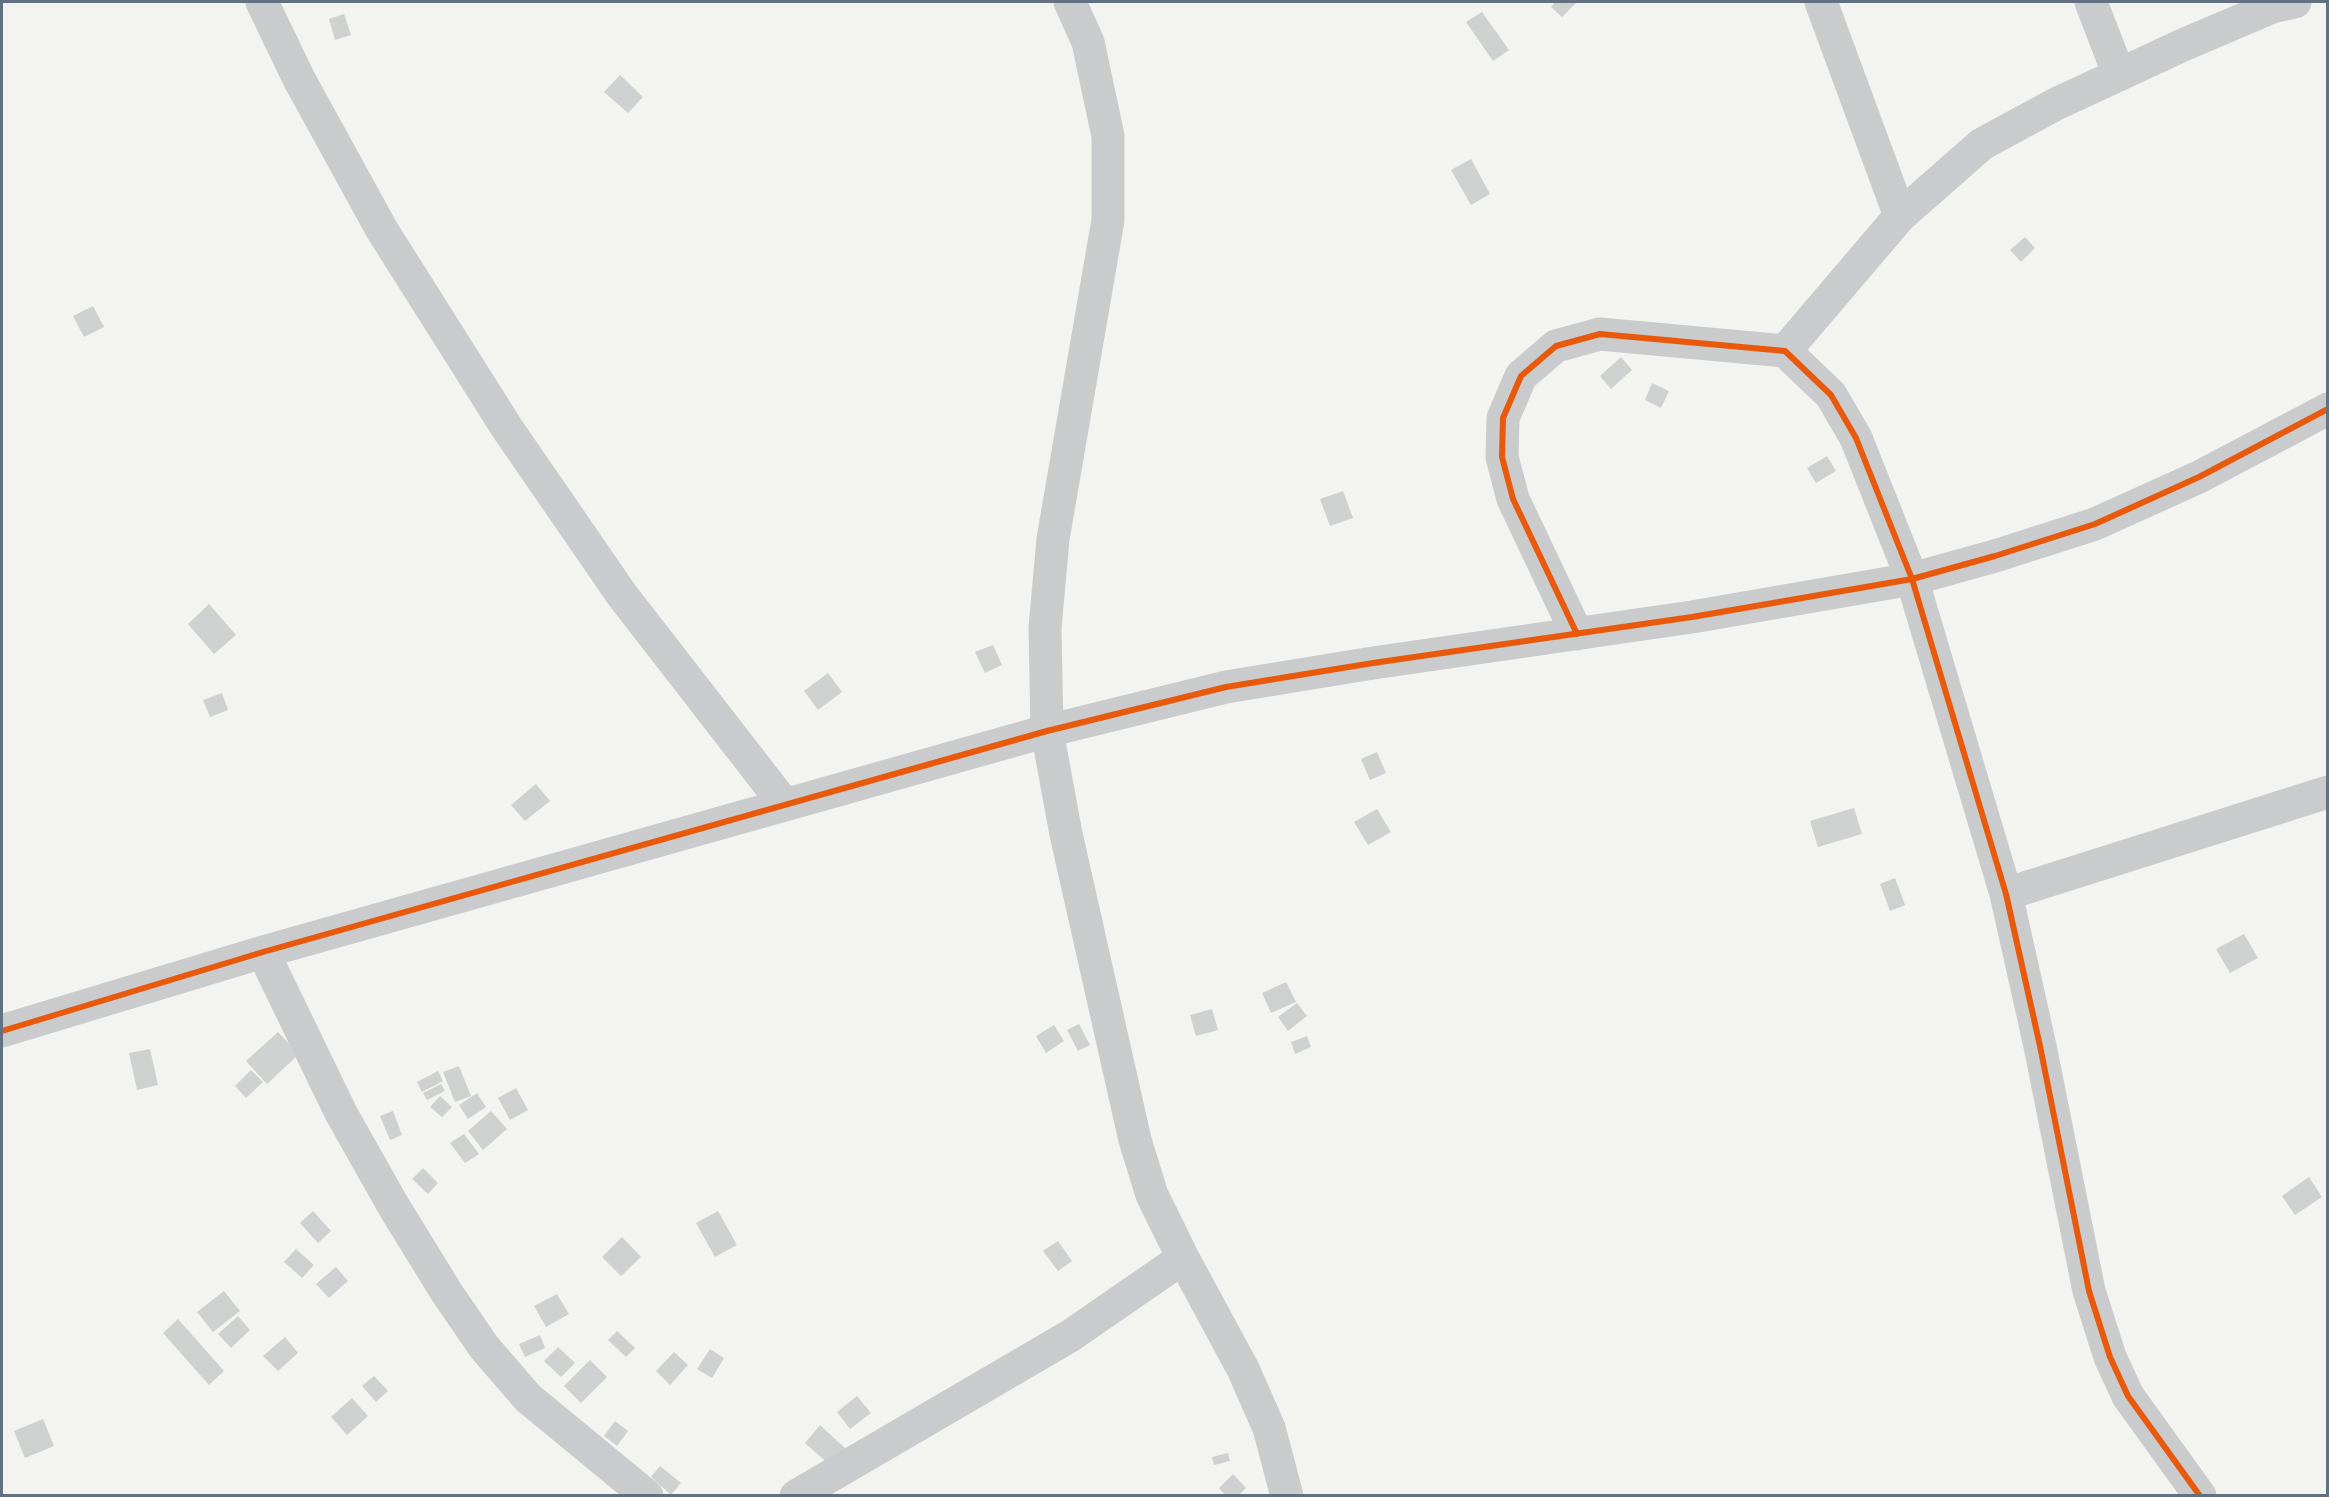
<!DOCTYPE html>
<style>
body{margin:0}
#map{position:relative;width:2329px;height:1497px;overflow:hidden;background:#f3f3f0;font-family:"Space Grotesk",sans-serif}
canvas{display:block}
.frame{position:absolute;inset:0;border:3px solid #627181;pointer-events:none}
</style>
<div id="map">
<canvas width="2329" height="1497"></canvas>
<div class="frame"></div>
</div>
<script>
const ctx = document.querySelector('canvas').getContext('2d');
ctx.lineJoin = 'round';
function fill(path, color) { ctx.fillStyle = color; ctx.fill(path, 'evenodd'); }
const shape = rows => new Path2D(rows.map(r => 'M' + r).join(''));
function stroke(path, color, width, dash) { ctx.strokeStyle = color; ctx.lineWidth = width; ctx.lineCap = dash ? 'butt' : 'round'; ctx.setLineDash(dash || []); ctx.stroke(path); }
fill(shape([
 [1555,2,1577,2,1562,17,1551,7],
 [1482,12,1509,50,1493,61,1466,22],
 [344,14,351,35,335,40,329,19],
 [620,75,643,97,628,113,604,92],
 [1471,159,1490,194,1471,205,1451,170],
 [2025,237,2035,248,2021,262,2010,250],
 [93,306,104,327,84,337,73,316],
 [1621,357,1632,370,1611,389,1600,376],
 [1652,383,1669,391,1661,408,1645,400],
 [1827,456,1836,471,1816,483,1807,468],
 [1343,491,1353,518,1330,526,1320,499],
 [209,604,236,635,214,654,188,624],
 [993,645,1002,665,985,673,975,652],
 [828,673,842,692,818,710,804,691],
 [222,693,228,710,210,717,203,700],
 [1377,752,1386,773,1370,780,1361,759],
 [536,784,550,801,525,821,511,805],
 [1854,808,1862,834,1818,847,1810,821],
 [1377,809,1391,832,1368,845,1354,822],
 [1895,878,1905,905,1890,911,1880,884],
 [2244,934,2258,958,2230,973,2216,949],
 [1286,982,1296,1002,1271,1013,1262,993],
 [1297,1003,1307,1016,1288,1031,1278,1017],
 [1212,1009,1218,1030,1196,1036,1190,1015],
 [1079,1024,1090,1045,1078,1051,1067,1030],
 [1054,1025,1064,1041,1046,1053,1036,1036],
 [278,1032,299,1054,267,1084,246,1061],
 [1307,1036,1311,1047,1295,1054,1291,1042],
 [150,1049,158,1085,137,1090,129,1053],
 [459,1066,471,1096,455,1102,443,1072],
 [251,1070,263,1082,246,1098,235,1086],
 [438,1071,443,1081,422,1092,417,1082],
 [441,1084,445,1091,427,1100,423,1093],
 [516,1088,528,1110,510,1120,498,1098],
 [477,1093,486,1107,468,1119,459,1105],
 [440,1096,452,1107,442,1117,430,1107],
 [393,1111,402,1135,390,1140,380,1116],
 [491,1111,507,1129,483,1150,468,1131],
 [464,1134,479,1154,465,1163,450,1143],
 [423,1168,438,1183,428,1194,412,1179],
 [2309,1177,2322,1197,2295,1215,2282,1196],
 [313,1211,331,1231,318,1243,300,1223],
 [718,1211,737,1245,715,1257,696,1223],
 [622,1237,641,1257,621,1276,602,1257],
 [1058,1241,1072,1261,1058,1271,1043,1251],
 [296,1249,314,1265,302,1278,284,1262],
 [336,1267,348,1281,329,1298,316,1284],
 [224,1291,240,1311,213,1332,197,1312],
 [557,1294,569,1314,546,1327,534,1306],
 [238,1316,250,1330,231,1348,218,1334],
 [178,1319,224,1371,209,1385,163,1333],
 [617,1331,635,1348,626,1357,608,1340],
 [540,1335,545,1348,525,1357,519,1344],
 [285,1337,298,1353,278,1371,263,1356],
 [558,1347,575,1363,561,1377,544,1361],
 [710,1349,724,1358,712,1378,697,1369],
 [674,1352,688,1365,670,1385,656,1371],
 [590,1360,607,1377,581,1403,564,1386],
 [374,1376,388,1391,376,1402,362,1386],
 [857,1396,871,1413,850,1429,837,1412],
 [352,1398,368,1416,347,1435,331,1417],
 [43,1419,54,1446,25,1458,14,1431],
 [615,1421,628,1431,617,1446,604,1436],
 [820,1425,846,1449,831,1466,805,1443],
 [1228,1453,1230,1461,1214,1465,1212,1457],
 [660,1466,681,1483,671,1495,651,1477],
 [1233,1474,1246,1488,1238,1496,1226,1496,1219,1488]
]), '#cfd0d0');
stroke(shape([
 [262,2,299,79,382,230,507,428,622,595,785,805],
 [1070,2,1088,42,1108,136,1108,220,1053,539,1045,628,1047,731,1066,834,1135,1140,1152,1195,1183,1258,1243,1369,1269,1428,1287,1496],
 [1821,2,1900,216],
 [2091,2,2119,75],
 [1785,351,1900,216,1982,144,2056,104,2183,45,2272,7,2295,2],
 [1577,634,1513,499,1502,457,1503,418,1521,376,1556,346,1600,334,1785,351,1831,395,1856,438,1912,579,2006,894,2040,1046,2089,1291,2110,1357,2128,1396,2200,1496],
 [2006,894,2328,792],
 [263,952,341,1113,394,1207,447,1293,484,1347,528,1398,647,1496],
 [2,1031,263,952,1047,731,1226,687,1373,663,1692,617,1912,579,1995,556,2095,524,2199,477,2328,409],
 [796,1496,1070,1336,1183,1258]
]), '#cacbcc', 33);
stroke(shape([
 [1577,634,1513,499,1502,457,1503,418,1521,376,1556,346,1600,334,1785,351,1831,395,1856,438,1912,579,2006,894,2040,1046,2089,1291,2110,1357,2128,1396,2200,1496],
 [2,1031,263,952,1047,731,1226,687,1373,663,1692,617,1912,579,1995,556,2095,524,2199,477,2328,409]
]), '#e8590c', 6);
</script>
